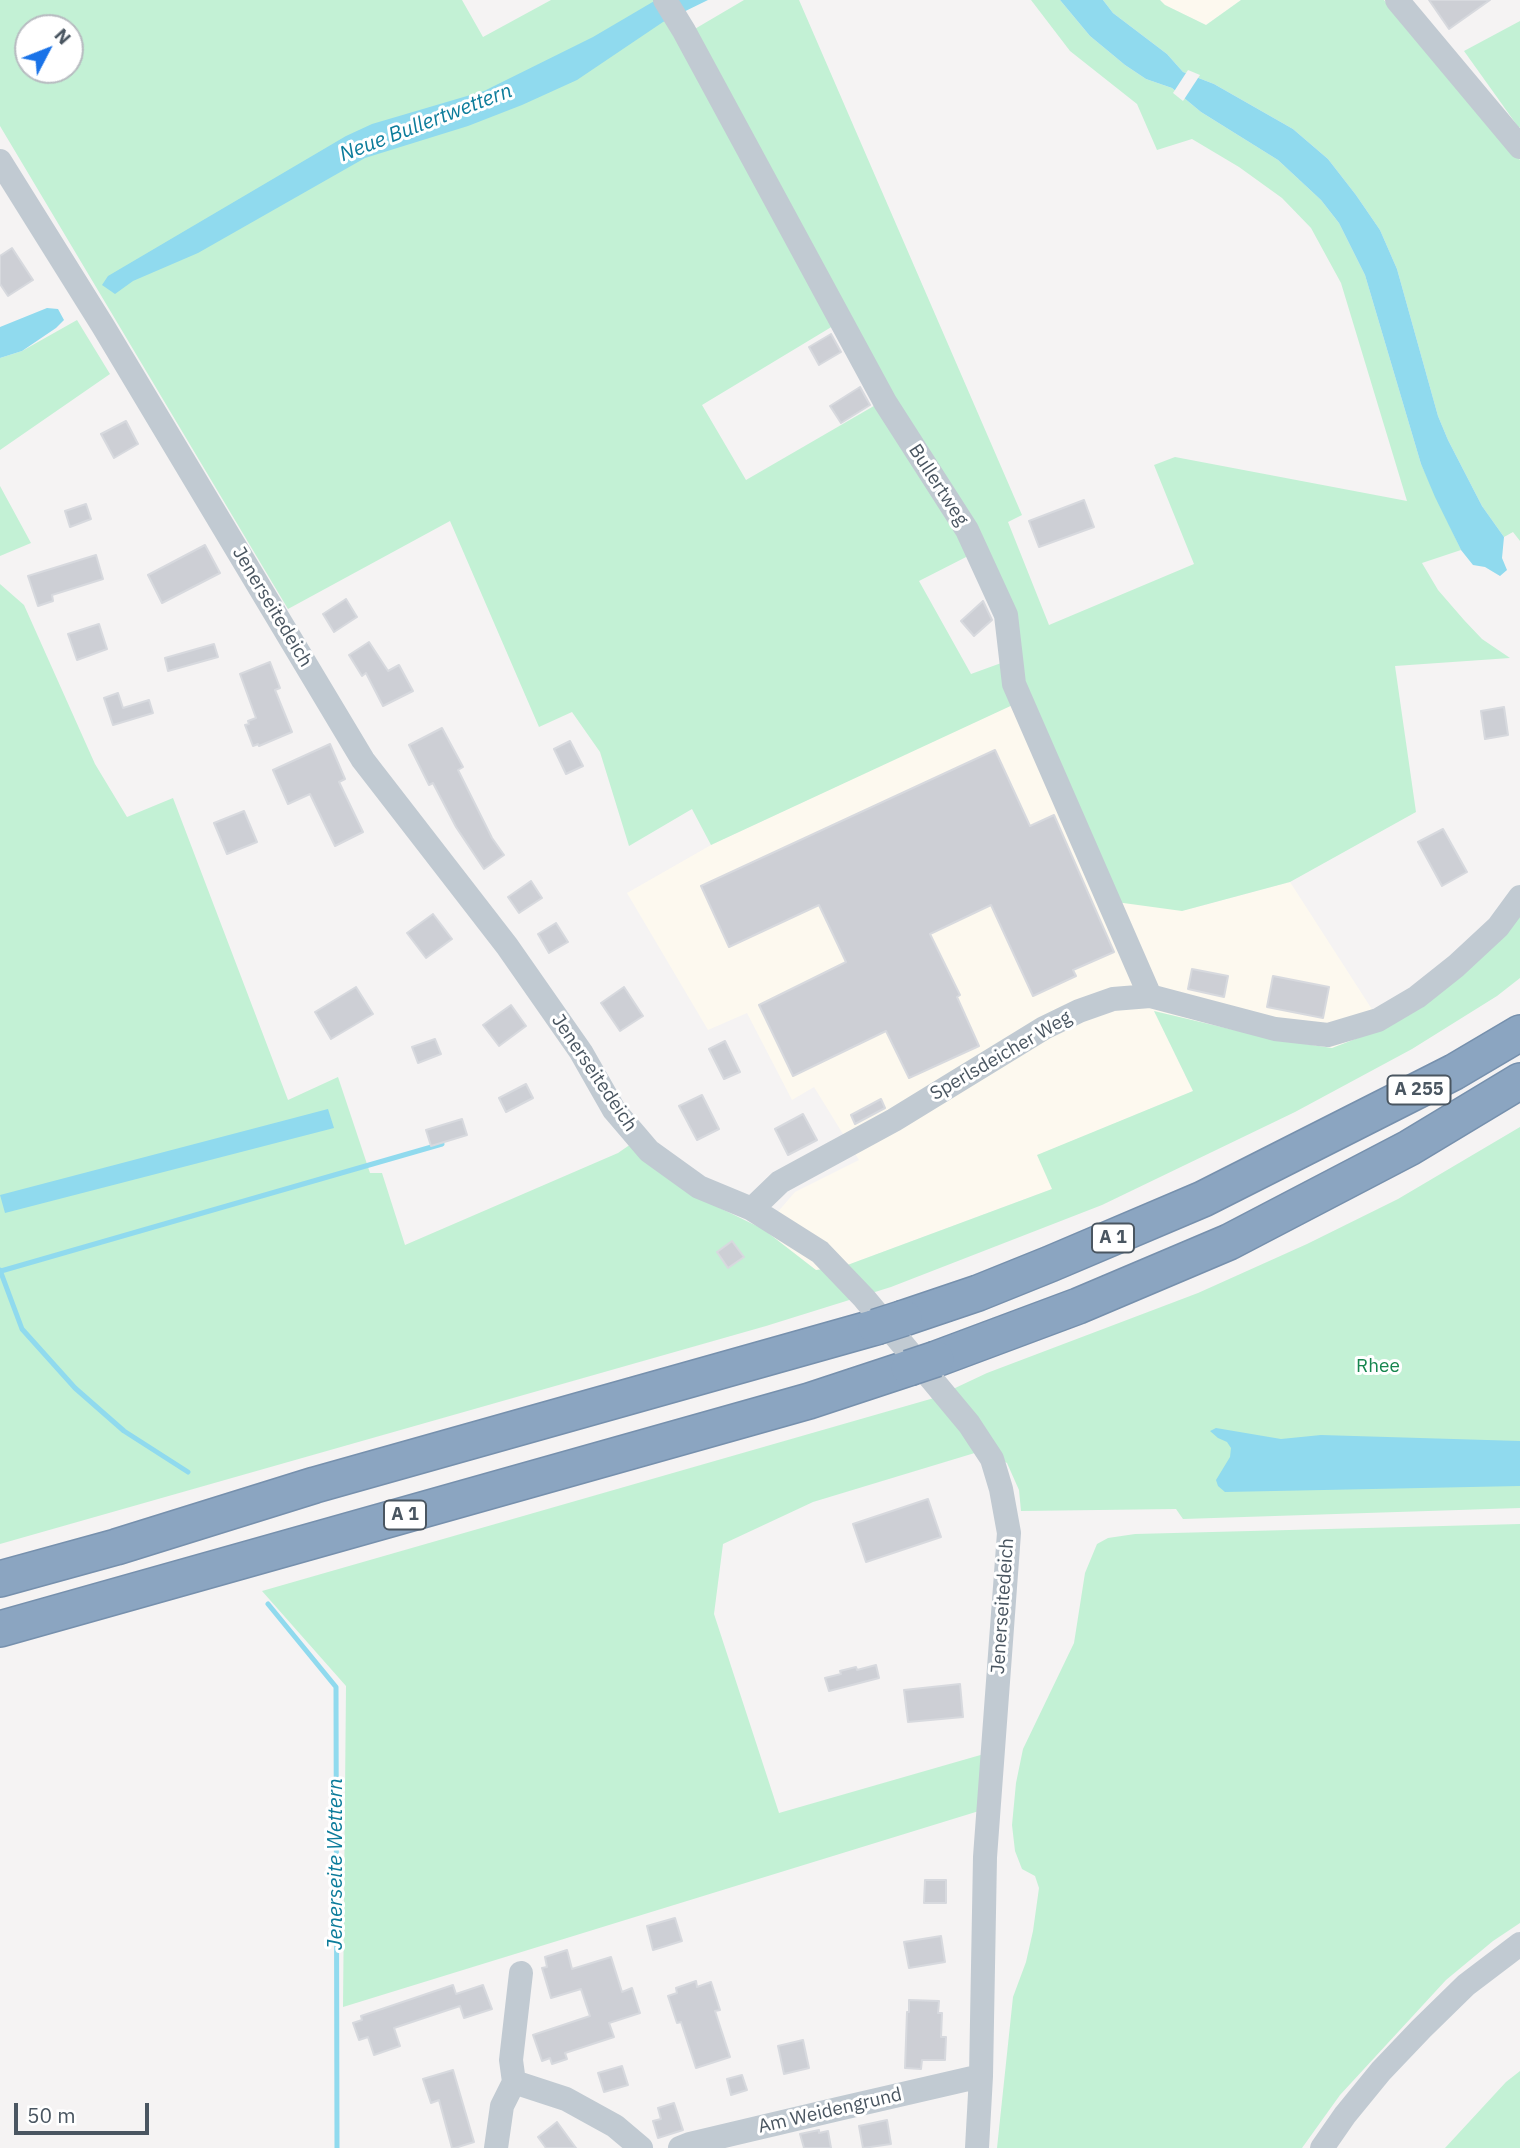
<!DOCTYPE html>
<style>
body{margin:0}
#map{position:relative;width:1520px;height:2148px;overflow:hidden;background:#f5f3f3;font-family:"IBM Plex Sans",sans-serif}
canvas{display:block}
.north{position:absolute;left:14px;top:14px;width:70px;height:70px;box-sizing:border-box;background:#fff;border:2px solid #b7bbc0;border-radius:50%;rotate:48deg;font-size:19px;font-weight:700;line-height:28px;text-align:center;color:#4a5661}
.north::after{content:'';display:block;margin:auto;width:24px;height:32px;background:#1a73e8;clip-path:polygon(50% 0,100% 100%,50% 72%,0 100%)}
.scale{position:absolute;left:14px;top:2103px;width:135px;height:32px;box-sizing:border-box;border:4px solid #4a5661;border-top:0;padding-left:9px;font-size:21px;line-height:24px;white-space:nowrap;color:#4a5661;-webkit-text-stroke:5px #fff;paint-order:stroke}
</style>
<div id="map">
<canvas width="1520" height="2148"></canvas>
<div class="north">N</div>
<div class="scale">50 m</div>
</div>
<script>
const ctx = document.querySelector('canvas').getContext('2d');
ctx.lineJoin = 'round';
function fill(path, color) { ctx.fillStyle = color; ctx.fill(path, 'evenodd'); }
const shape = rows => new Path2D(rows.map(r => 'M' + r).join(''));
function stroke(path, color, width, dash) { ctx.strokeStyle = color; ctx.lineWidth = width; ctx.lineCap = dash ? 'butt' : 'round'; ctx.setLineDash(dash || []); ctx.stroke(path); }
function write(font, color, halo, rows, align = 'center') {
  ctx.font = font + ' "IBM Plex Sans",sans-serif'; ctx.lineWidth = 6; ctx.setLineDash([]); ctx.textBaseline = 'middle'; ctx.strokeStyle = halo; ctx.fillStyle = color; for (const [text, x, y, turn = 0] of rows) {
    ctx.save(); ctx.translate(x, y); ctx.rotate((+turn || 0) * Math.PI / 180); ctx.textAlign = isNaN(turn) ? turn : align; if (halo) ctx.strokeText(text, 0, 0); ctx.fillText(text, 0, 0); ctx.restore();
  }
}
fill(shape([
 [1160,0,1241,0,1206,25,1165,5],
 [1028,697,1182,911,1290,882,1384,1028,1332,1048,1272,1039,1154,1011,1193,1091,1038,1155,1052,1189,842,1267,816,1270,763,1229,795,1192,859,1160,814,1087,792,1100,747,1013,708,1030,627,893,711,845]
]), '#fdf9ef');
fill(shape([
 [0,0,462,0,483,37,551,0,653,0,838,323,702,405,746,480,879,403,972,554,919,581,971,674,1004,662,1017,703,711,845,692,809,629,846,600,752,572,712,539,727,450,521,288,609,0,126],
 [28,28,70,28,70,70,28,70],
 [744,0,799,0,1022,515,1008,522,1049,625,1194,564,1154,465,1175,457,1407,501,1341,283,1311,228,1282,198,1239,167,1192,139,1157,150,1137,104,1070,51,1031,0,1060,0,1090,36,1125,65,1146,79,1172,88,1201,112,1278,160,1321,200,1339,223,1365,275,1421,464,1461,550,1422,563,1438,590,1464,620,1482,639,1510,658,1395,666,1416,812,1290,882,1182,911,1116,902,1021,682,1010,615,889,401,693,30],
 [1103,0,1160,0,1165,5,1206,25,1241,0,1384,0,1520,160,1520,541,1513,532,1504,537,1482,506,1448,440,1438,416,1397,269,1380,230,1356,195,1328,159,1293,129,1214,84,1183,72,1167,54,1113,13],
 [1520,21,1520,127,1519,128,1464,51],
 [77,320,110,374,0,450,0,358,22,351],
 [0,486,31,543,0,556],
 [0,584,24,605,95,764,127,817,173,798,288,1100,338,1077,370,1173,382,1173,405,1245,618,1153,631,1144,689,1193,763,1229,816,1270,842,1267,1052,1189,1037,1155,1193,1091,1154,1011,1272,1039,1332,1048,1384,1028,1520,912,1520,978,1497,996,1412,1049,1295,1112,1102,1205,891,1287,766,1326,0,1544],
 [1520,1127,1520,1508,1183,1519,1176,1509,1021,1511,1019,1490,1007,1463,1003,1461,953,1389,987,1373,1198,1293,1307,1244,1398,1199],
 [934,1398,978,1452,813,1502,723,1544,714,1614,779,1813,984,1754,979,1811,343,2007,346,1686,262,1591],
 [1520,1524,1520,1923,1493,1941,1446,1980,1340,2095,1302,2148,997,2148,1013,1997,1026,1962,1033,1931,1039,1888,1035,1876,1022,1869,1015,1851,1012,1825,1016,1783,1023,1749,1074,1643,1085,1573,1097,1544,1108,1538,1135,1534],
 [1520,2071,1520,2148,1445,2148,1506,2082]
]), '#c3f1d5');
fill(shape([
 [656,0,708,0,663,22,577,80,522,105,468,126,365,158,198,253,133,281,115,294,102,285,108,276,346,136,372,124,484,91,593,37],
 [1060,0,1103,0,1113,13,1167,54,1183,72,1214,84,1293,129,1328,159,1356,195,1380,230,1397,269,1438,416,1448,440,1482,506,1504,537,1502,558,1507,570,1500,576,1485,567,1473,565,1461,550,1435,497,1421,464,1365,275,1339,223,1321,200,1278,160,1201,112,1172,88,1146,79,1125,65,1090,36],
 [47,308,58,309,64,320,56,328,22,351,0,358,0,327],
 [328,1109,334,1128,5,1213,0,1195],
 [1216,1428,1281,1439,1321,1435,1520,1441,1520,1486,1225,1492,1218,1486,1216,1480,1230,1457,1231,1448,1227,1442,1218,1438,1210,1431]
]), '#90daee');
fill(shape([
 [1188,70,1200,75,1183,101,1173,93]
]), '#f5f3f3');
stroke(shape([
 [0,1270,22,1329,75,1388,124,1431,188,1472],
 [1,1271,442,1144],
 [268,1604,336,1687,337,2148]
]), '#90daee', 5);
const building = shape([
 [1429,0,1490,0,1449,29,1429,0],
 [12,248,33,280,8,296,0,284,0,256,12,248],
 [831,334,841,352,819,365,809,347,831,334],
 [860,387,870,405,841,423,830,406,860,387],
 [126,421,138,444,114,458,101,434,126,421],
 [1084,500,1094,527,1039,547,1029,521,1084,500],
 [86,504,91,519,70,527,65,511,86,504],
 [205,545,220,573,162,603,148,575,205,545],
 [96,555,103,579,52,595,53,601,38,606,28,576,96,555],
 [346,599,357,617,334,632,323,614,346,599],
 [983,601,992,620,974,636,961,621,983,601],
 [99,624,107,649,77,660,68,634,99,624],
 [369,642,388,671,399,665,413,691,383,706,366,673,362,676,349,655,369,642],
 [214,644,218,657,168,671,165,658,214,644],
 [270,662,280,688,275,690,292,732,259,746,258,744,253,746,245,725,249,724,248,721,256,718,240,674,270,662],
 [118,693,123,708,149,700,153,713,113,725,104,698,118,693],
 [1504,707,1508,735,1485,739,1481,711,1504,707],
 [442,728,463,767,458,770,492,838,504,855,484,869,456,827,433,783,429,785,409,745,442,728],
 [570,741,583,766,566,774,554,749,570,741],
 [330,744,345,779,339,782,363,832,335,846,310,794,288,804,273,770,330,744],
 [995,750,1030,826,1054,815,1114,952,1073,970,1076,976,1033,996,991,905,930,934,960,995,957,997,979,1046,909,1078,886,1031,793,1076,759,1005,846,962,819,905,729,947,701,886,995,750],
 [244,811,257,842,227,854,214,823,244,811],
 [1443,829,1467,872,1442,886,1418,842,1443,829],
 [531,881,542,898,519,913,508,897,531,881],
 [433,914,452,939,426,958,407,933,433,914],
 [556,923,568,942,549,953,538,934,556,923],
 [1192,969,1228,976,1224,997,1188,989,1192,969],
 [1273,976,1329,987,1323,1018,1267,1007,1273,976],
 [356,987,373,1014,331,1039,315,1012,356,987],
 [624,987,643,1016,620,1031,601,1003,624,987],
 [511,1005,526,1026,499,1046,483,1025,511,1005],
 [435,1039,441,1054,418,1063,412,1047,435,1039],
 [725,1041,740,1072,724,1079,709,1049,725,1041],
 [526,1084,533,1098,506,1112,499,1098,526,1084],
 [702,1095,719,1129,697,1140,679,1106,702,1095],
 [881,1099,885,1108,855,1124,851,1115,881,1099],
 [803,1114,817,1140,788,1155,775,1129,803,1114],
 [462,1119,467,1135,431,1146,426,1130,462,1119],
 [732,1241,744,1257,728,1268,717,1252,732,1241],
 [928,1499,941,1537,866,1562,853,1524,928,1499],
 [876,1665,879,1678,829,1691,825,1678,841,1674,840,1671,856,1667,857,1670,876,1665],
 [960,1684,963,1717,908,1722,904,1690,960,1684],
 [925,1880,946,1880,946,1903,924,1903,925,1880],
 [675,1918,682,1941,653,1950,647,1926,675,1918],
 [941,1936,945,1962,909,1968,904,1942,941,1936],
 [567,1950,572,1969,611,1957,622,1992,632,1988,640,2013,609,2023,614,2037,565,2053,567,2059,552,2064,550,2058,542,2061,533,2035,590,2016,581,1989,551,1998,542,1968,547,1967,545,1957,567,1950],
 [696,1981,697,1987,711,1982,720,2010,715,2011,730,2057,696,2068,681,2022,677,2023,668,1996,677,1993,676,1988,696,1981],
 [453,1985,456,1994,483,1985,492,2009,464,2018,460,2006,394,2028,400,2046,374,2055,368,2037,359,2040,353,2023,362,2020,361,2016,453,1985],
 [909,2000,939,2001,938,2013,942,2013,941,2037,946,2037,945,2060,922,2060,921,2069,905,2068,907,2012,909,2012,909,2000],
 [803,2040,809,2068,784,2074,778,2046,803,2040],
 [622,2066,628,2085,604,2092,598,2073,622,2066],
 [453,2070,474,2142,455,2148,452,2148,439,2100,431,2103,423,2079,453,2070],
 [742,2075,747,2090,731,2095,727,2079,742,2075],
 [674,2103,683,2130,658,2138,653,2121,661,2119,658,2108,674,2103],
 [887,2120,891,2144,863,2148,859,2126,887,2120],
 [557,2122,576,2148,546,2148,538,2137,557,2122],
 [819,2130,819,2133,828,2131,831,2148,804,2148,800,2134,819,2130]
]);
fill(building, '#cdcfd5');
stroke(building, '#d7d9de', 2);
const highway = shape([
 [904,1318,978,1293,1050,1264,1203,1199,1454,1072,1520,1033],
 [936,1359,1078,1306,1229,1242,1409,1148,1520,1081],
 [0,1579,116,1547,315,1485,876,1327],
 [0,1629,809,1401,909,1368]
]);
stroke(highway, '#7690ad', 38);
stroke(shape([
 [665,0,684,31,885,402,967,530,1006,615,1014,684,1150,996],
 [1397,0,1520,147],
 [0,161,103,326,363,760,507,946,581,1052,614,1110,649,1151,699,1187,752,1209,820,1252,864,1298,969,1424,992,1459,1001,1489,1009,1533,985,1857,981,2076,977,2148],
 [752,1209,780,1182,894,1120,1044,1028,1079,1011,1113,999,1150,996,1275,1029,1328,1035,1378,1020,1417,997,1456,966,1498,927,1520,897],
 [514,2082,566,2099,615,2126,641,2148],
 [496,2148,502,2106,514,2082,511,2060,521,1973],
 [680,2148,690,2144,838,2109,981,2076],
 [1322,2148,1345,2115,1381,2071,1421,2029,1466,1985,1520,1944]
]), '#c1cad2', 24);
stroke(highway, '#8ba5c1', 35);
const highwayBridge = shape([
 [876,1327,904,1318],
 [909,1368,936,1359]
]);
stroke(highwayBridge, '#7690ad', 38, []);
stroke(highwayBridge, '#8ba5c1', 35);
for (const [x, y, w] of [
 [1419,1090,63],
 [1113,1238,42],
 [405,1515,42]
]) { const box = new Path2D(); box.roundRect(x - w / 2, y - 14.5, w, 29, 5); ctx.fillStyle = '#fff'; ctx.fill(box); stroke(box, '#4a5661', 2); }
write('bold 18px', '#4a5661', null, [
 ["A 255",1419,1090],
 ["A 1",1113,1238],
 ["A 1",405,1515]
]);
write('19px', '#4a5661', '#fff', [
 ["Bullertweg",938,485,57],
 ["Jenerseitedeich",272,607,59],
 ["Sperlsdeicher Weg",1001,1056,-30],
 ["Jenerseitedeich",594,1073,56],
 ["Jenerseitedeich",1003,1606,-86],
 ["Am Weidengrund",830,2111,-13]
]);
write('19px', '#17864f', '#fff', [
 ["Rhee",1378,1367]
]);
write('italic 21px', '#0c7c9b', '#fff', [
 ["Neue Bullertwettern",426,123,-21],
 ["Jenerseite Wettern",336,1864,-90]
]);
</script>
